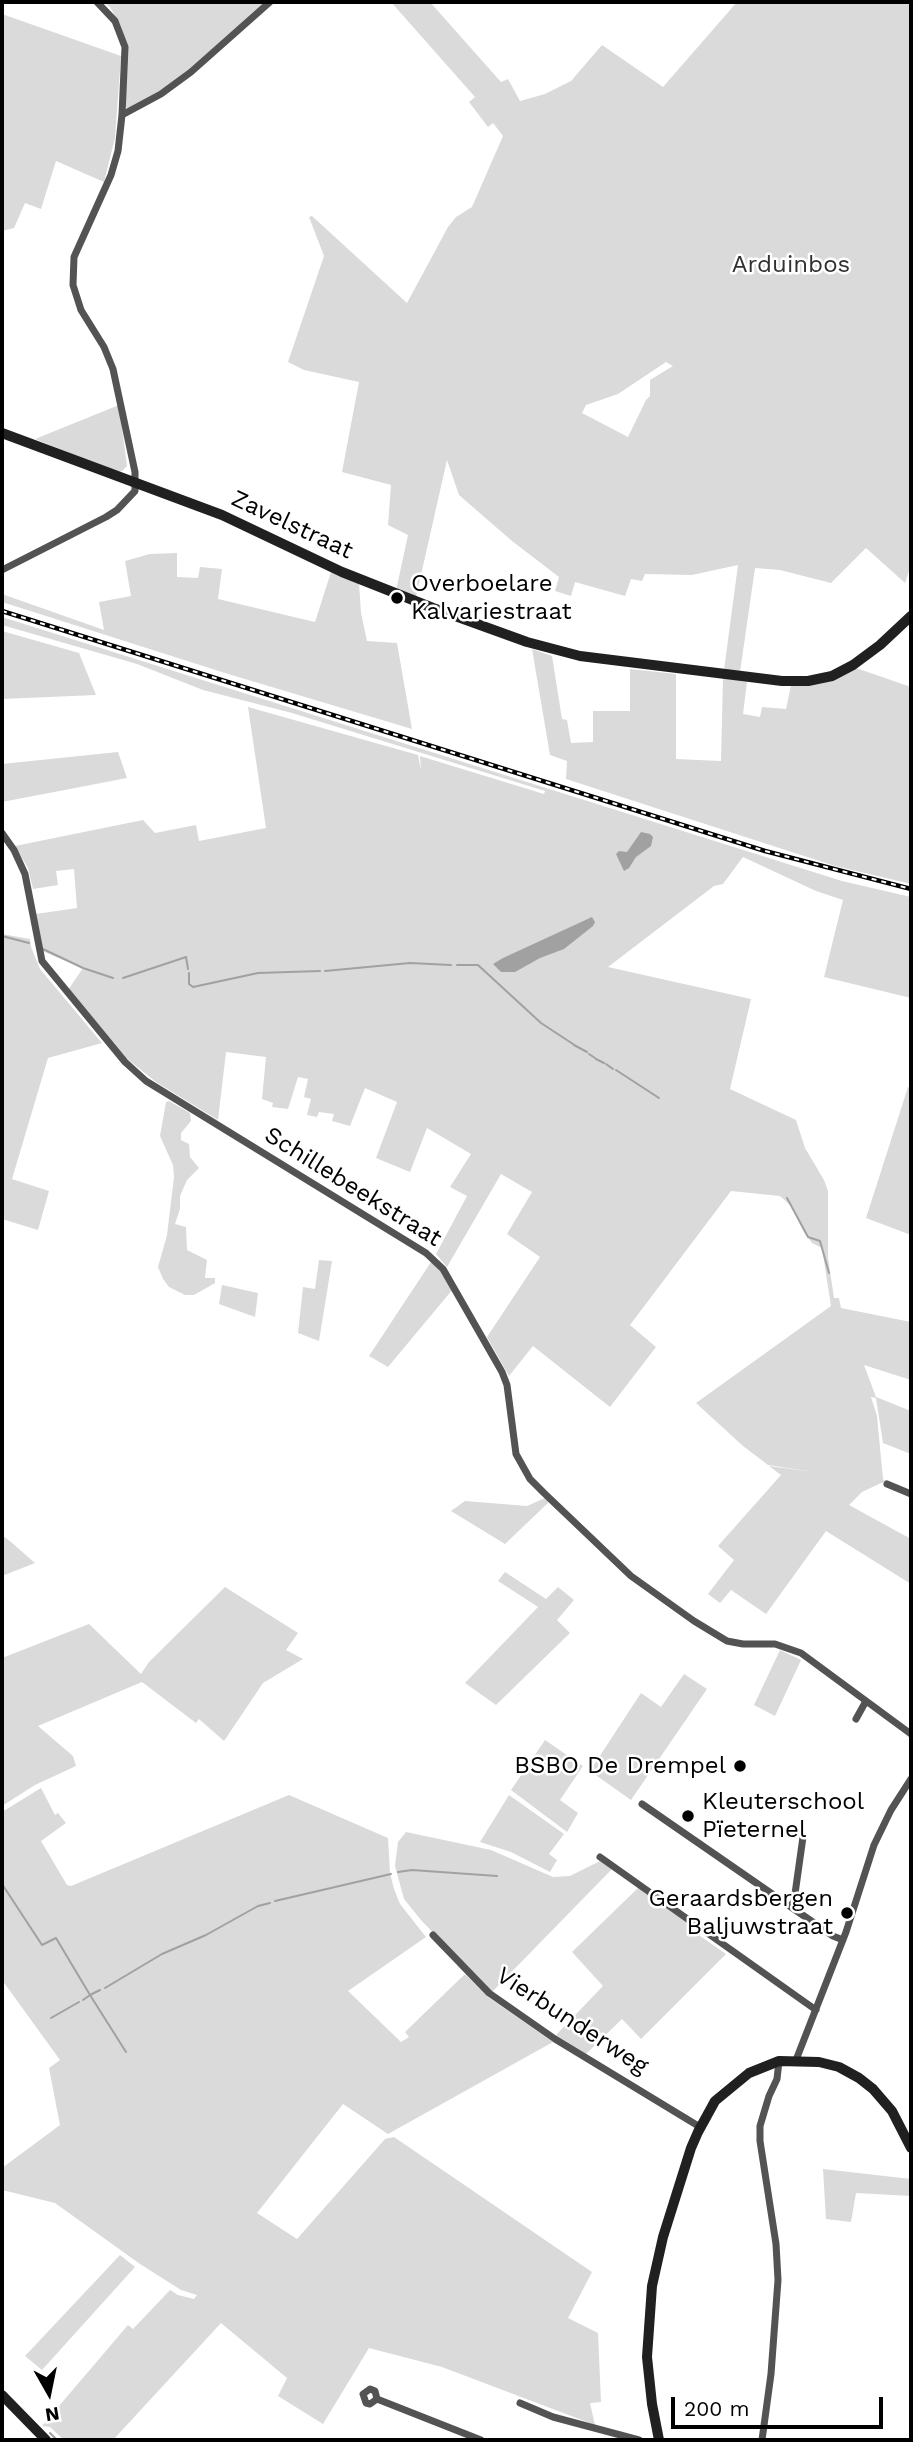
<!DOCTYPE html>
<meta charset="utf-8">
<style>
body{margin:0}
#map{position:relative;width:913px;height:2442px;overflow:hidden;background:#fff;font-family:"Work Sans",sans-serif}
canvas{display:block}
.frame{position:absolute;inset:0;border:4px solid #000;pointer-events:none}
.north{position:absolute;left:14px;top:2358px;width:70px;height:70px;-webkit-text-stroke:5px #fff;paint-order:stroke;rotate:171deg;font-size:19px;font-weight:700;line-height:28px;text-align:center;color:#000}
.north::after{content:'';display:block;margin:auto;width:24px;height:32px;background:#000;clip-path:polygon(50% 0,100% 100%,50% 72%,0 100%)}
.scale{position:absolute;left:671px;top:2397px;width:212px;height:32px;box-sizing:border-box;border:4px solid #000;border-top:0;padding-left:9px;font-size:21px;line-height:24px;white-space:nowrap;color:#000;-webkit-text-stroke:5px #fff;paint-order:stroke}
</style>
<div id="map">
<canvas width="913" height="2442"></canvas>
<div class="frame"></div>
<div class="north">N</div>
<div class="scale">200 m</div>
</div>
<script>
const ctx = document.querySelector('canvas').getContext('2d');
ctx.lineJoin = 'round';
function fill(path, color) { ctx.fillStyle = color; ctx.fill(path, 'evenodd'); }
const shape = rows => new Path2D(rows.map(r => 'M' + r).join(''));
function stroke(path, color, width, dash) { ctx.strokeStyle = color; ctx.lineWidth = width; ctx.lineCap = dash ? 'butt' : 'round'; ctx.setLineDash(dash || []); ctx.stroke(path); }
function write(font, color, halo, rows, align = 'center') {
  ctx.font = font + ' "Work Sans",sans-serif'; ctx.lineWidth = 5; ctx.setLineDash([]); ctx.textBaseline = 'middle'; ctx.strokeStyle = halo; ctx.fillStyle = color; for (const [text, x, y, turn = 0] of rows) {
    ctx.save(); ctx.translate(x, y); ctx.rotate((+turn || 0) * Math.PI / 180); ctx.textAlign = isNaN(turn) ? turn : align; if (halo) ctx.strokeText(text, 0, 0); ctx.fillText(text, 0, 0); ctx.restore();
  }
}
fill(shape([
 [103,2,267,2,189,71,165,88,128,109,125,106,126,46,121,26,110,7],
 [391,2,430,2,501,82,508,79,520,101,545,94,571,81,602,45,663,87,737,2,911,2,911,565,905,583,866,548,831,583,780,570,755,568,740,672,724,670,738,565,692,575,645,574,642,581,631,579,625,596,575,582,571,596,555,591,559,577,512,541,459,495,447,460,416,597,396,591,408,535,388,525,391,485,342,472,359,382,304,370,288,362,324,256,309,217,312,216,407,303,448,227,456,217,472,207,503,136,493,123,488,127,469,102,475,97],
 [666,362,673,366,650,380,650,396,646,400,628,437,582,413,586,405,618,394],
 [2,14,121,56,115,138,104,182,56,161,41,209,25,203,14,228,2,231],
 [119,405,127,466,122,471,116,472,35,439],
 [177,553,177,577,198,578,200,567,222,569,218,599,315,622,331,572,359,583,361,613,367,641,397,643,412,729,225,673,2,602,2,594,104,630,99,602,131,596,125,561,150,554],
 [2,617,842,881,911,897,911,998,824,977,843,900,816,891,743,857,723,884,714,886,608,967,751,999,730,1089,796,1120,805,1148,824,1180,828,1191,828,1258,834,1298,839,1298,841,1308,911,1322,911,1380,864,1365,876,1397,911,1411,911,1454,883,1443,876,1398,871,1397,877,1416,883,1479,886,1483,881,1483,862,1492,849,1505,911,1539,911,1584,826,1531,766,1614,731,1590,720,1603,708,1594,734,1560,718,1546,781,1475,769,1466,814,1472,768,1465,743,1446,696,1403,831,1306,822,1248,812,1243,804,1232,791,1206,780,1196,731,1191,630,1325,656,1347,610,1407,533,1346,509,1376,487,1337,540,1257,507,1234,532,1192,501,1174,447,1267,436,1254,467,1196,450,1187,471,1154,427,1128,410,1172,376,1158,397,1102,365,1088,350,1126,332,1121,334,1114,319,1112,317,1117,307,1115,311,1099,304,1097,308,1079,298,1077,288,1109,272,1107,273,1103,262,1099,266,1057,226,1052,218,1120,156,1082,126,1058,68,990,83,968,42,951,36,914,77,908,74,869,56,871,58,885,33,889,28,868,15,846,143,820,155,833,196,825,199,841,266,828,248,707,418,755,421,770,420,756,544,794,545,791,292,713,203,690,137,664,2,625],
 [2,631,79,653,96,695,2,699],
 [532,649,552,656,562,719,567,720,571,743,593,742,593,711,630,711,630,669,676,674,676,759,721,761,723,678,747,682,743,714,760,717,762,707,786,709,791,685,856,668,911,687,911,884,835,866,566,779,567,761,550,755],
 [118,752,127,778,2,802,2,764],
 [2,934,30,939,31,947,40,969,102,1043,48,1058,12,1179,49,1191,38,1230,2,1219],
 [908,1087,911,1088,911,1235,866,1218],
 [169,1101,190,1113,191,1121,181,1133,181,1140,189,1144,190,1157,199,1168,187,1180,180,1196,180,1209,175,1224,186,1227,187,1250,207,1260,205,1278,215,1278,215,1283,194,1295,185,1295,169,1287,163,1279,158,1267,167,1235,174,1177,173,1165,160,1136,166,1102],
 [319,1260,332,1261,319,1341,298,1333,303,1287,315,1289],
 [431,1262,438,1267,453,1289,388,1367,369,1356],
 [222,1285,258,1293,255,1317,219,1304],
 [545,1498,549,1502,505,1544,451,1511,465,1501,527,1506],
 [2,1535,11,1542,35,1563,2,1576],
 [505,1572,546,1599,558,1587,574,1600,557,1620,570,1633,496,1705,465,1683,538,1607,498,1581],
 [225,1587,298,1633,286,1650,303,1659,263,1683,224,1741,199,1719,196,1723,142,1682,38,1726,73,1756,76,1766,35,1785,2,1806,2,1658,89,1624,141,1674,149,1662],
 [780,1650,801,1660,775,1716,754,1705],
 [684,1674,707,1689,631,1800,590,1771,641,1693,661,1707],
 [545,1740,583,1766,560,1800,578,1813,567,1832,511,1790],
 [41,1788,55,1815,58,1813,66,1823,41,1841,67,1885,71,1886,289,1795,388,1838,390,1873,394,1889,400,1904,426,1937,348,1991,401,2042,409,2037,405,2032,465,1974,488,1997,553,2042,388,2134,343,2104,257,2213,297,2239,385,2139,394,2137,592,2272,568,2318,598,2333,601,2402,590,2403,595,2425,442,2367,369,2348,323,2424,278,2396,287,2378,221,2323,113,2440,64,2440,50,2427,42,2426,128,2325,133,2329,170,2290,178,2295,194,2299,197,2295,181,2290,140,2264,55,2203,2,2190,2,2168,60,2125,49,2068,60,2060,2,1980,2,1812],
 [509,1795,564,1834,549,1854,557,1860,550,1872,511,1852,480,1842],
 [406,1832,491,1850,553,1877,570,1876,600,1861,612,1869,491,1993,421,1920,404,1899,395,1866,398,1842],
 [638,1888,695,1928,693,1931,726,1954,641,2039,622,2019,586,2054,556,2035,603,1986,572,1952],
 [823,2169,911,2179,911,2196,856,2193,851,2222,826,2219],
 [120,2255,135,2267,42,2370,25,2356]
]), '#dadada');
fill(shape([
 [641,832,650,834,653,837,651,846,636,857,629,868,624,871,616,854,619,851,627,852],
 [592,917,595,922,593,926,564,949,540,958,515,972,501,972,493,964,503,958]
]), '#a1a1a1');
stroke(shape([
 [2,936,29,943],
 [43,949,83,968,113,978],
 [457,965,478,965,541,1023,573,1044],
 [325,971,410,963,451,965],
 [189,973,189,984,193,987,258,973,320,971],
 [123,978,186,957,188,969],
 [574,1045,587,1052],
 [589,1054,595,1058],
 [596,1059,604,1063],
 [606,1064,613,1069],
 [616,1070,659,1098],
 [787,1198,808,1237,820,1241,829,1273],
 [398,1872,412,1870,497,1876],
 [2,1884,42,1945,56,1938,90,1995,100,1990],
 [275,1901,391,1874],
 [105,1988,162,1954,206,1935,258,1906,270,1903],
 [83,2000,90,1995,126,2052],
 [51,2018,79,2002],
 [50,2433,57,2440]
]), '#a1a1a1', 2);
stroke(shape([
 [122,115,161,94,191,72,270,2],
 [2,570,106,517,117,510,135,491,135,472,113,369,104,347,81,310,73,285,74,257,111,175,118,151,122,115,125,47,115,21,97,2],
 [2,833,14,850,25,874,42,961,125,1062,146,1081,426,1253,443,1269,502,1372,507,1385,516,1454,530,1479,544,1493,631,1576,694,1621,727,1641,743,1644,775,1644,801,1653,911,1734],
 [887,1484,911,1494],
 [856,1719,866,1701],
 [642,1804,833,1936,843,1940],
 [600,1857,816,2010],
 [793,1908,803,1837],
 [433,1935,489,1993,555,2039,700,2127],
 [796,2060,846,1932,874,1845,891,1810,911,1779],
 [377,2399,370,2404,366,2403,363,2394,370,2389,375,2391,377,2399,481,2440],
 [520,2403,553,2417,639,2440],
 [762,2440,771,2374,778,2280,776,2244,760,2141,760,2126,769,2096,777,2079,779,2061]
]), '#535353', 7);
stroke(shape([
 [2,433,222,515,342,572,433,608,527,642,580,656,782,681,808,681,832,676,853,665,880,645,911,616],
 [2,2395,46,2440],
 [659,2440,652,2404,647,2357,652,2286,663,2237,691,2148,698,2132,715,2101,749,2073,779,2061,819,2062,839,2067,859,2078,873,2089,892,2111,911,2148]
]), '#202020', 10);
const rail = shape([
 [2,611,765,851,911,889]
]);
stroke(rail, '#000', 4.5);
stroke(rail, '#fff', 2, [5]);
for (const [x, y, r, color] of [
 [397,598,7,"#000"],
 [740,1766,7,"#000"],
 [688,1816,7,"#000"],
 [847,1913,7,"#000"]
]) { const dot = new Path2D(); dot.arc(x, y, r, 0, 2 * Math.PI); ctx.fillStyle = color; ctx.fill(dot); stroke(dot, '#fff', 2.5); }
write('24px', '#313131', '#fff', [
 ["Arduinbos",791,265]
]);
write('24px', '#000', '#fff', [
 ["Zavelstraat",292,525,25],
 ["Schillebeekstraat",353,1187,32],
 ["Vierbunderweg",572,2021,33]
]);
write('24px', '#000', '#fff', [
 ["Overboelare",411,584],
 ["Kalvariestraat",411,612],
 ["BSBO De Drempel",726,1766,"right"],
 ["Kleuterschool",702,1802],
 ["Pïeternel",702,1830],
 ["Geraardsbergen",833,1899,"right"],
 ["Baljuwstraat",833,1927,"right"]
], 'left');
</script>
